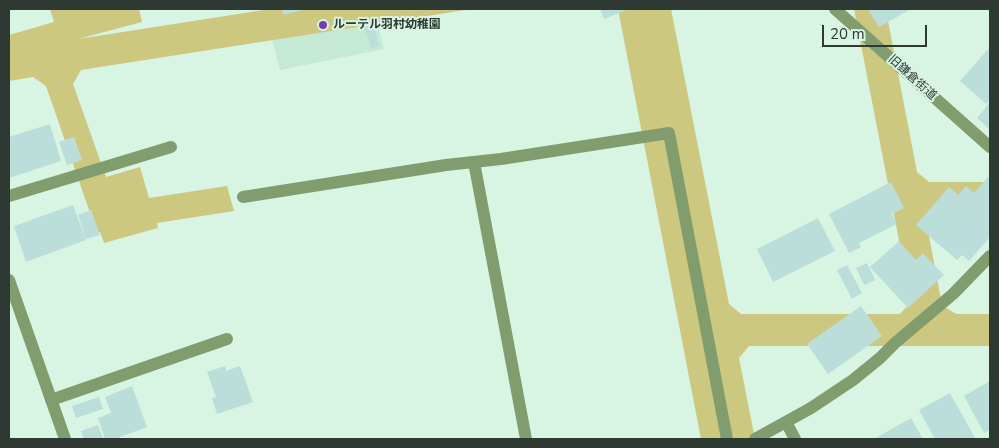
<!DOCTYPE html>
<meta charset="utf-8">
<style>
body{margin:0}
#map{position:relative;width:999px;height:448px;overflow:hidden;background:#d8f4e3;font-family:"Nunito Sans",sans-serif}
canvas{display:block}
.frame{position:absolute;inset:0;border:10px solid #2e3933;pointer-events:none}
.scale{position:absolute;left:822px;top:25px;width:105px;height:22px;box-sizing:border-box;border:2px solid #2e3933;border-top:0;padding-left:6px;font-size:15px;line-height:18px;white-space:nowrap;color:#2e3933;-webkit-text-stroke:4px #d8f4e3;paint-order:stroke}
</style>
<div id="map">
<canvas width="999" height="448"></canvas>
<div class="frame"></div>
<div class="scale">20 m</div>
</div>
<script>
const ctx = document.querySelector('canvas').getContext('2d');
ctx.lineJoin = 'round';
function fill(path, color) { ctx.fillStyle = color; ctx.fill(path, 'evenodd'); }
const shape = rows => new Path2D(rows.map(r => 'M' + r).join(''));
function stroke(path, color, width, dash) { ctx.strokeStyle = color; ctx.lineWidth = width; ctx.lineCap = dash ? 'butt' : 'round'; ctx.setLineDash(dash || []); ctx.stroke(path); }
function write(font, color, halo, rows, align = 'center') {
  ctx.font = font + ' "Nunito Sans","Noto Sans JP",sans-serif'; ctx.lineWidth = 4; ctx.setLineDash([]); ctx.textBaseline = 'middle'; ctx.strokeStyle = halo; ctx.fillStyle = color; for (const [text, x, y, turn = 0] of rows) {
    ctx.save(); ctx.translate(x, y); ctx.rotate((+turn || 0) * Math.PI / 180); ctx.textAlign = isNaN(turn) ? turn : align; if (halo) ctx.strokeText(text, 0, 0); ctx.fillText(text, 0, 0); ctx.restore();
  }
}
fill(shape([
 [264,9,373,9,384,49,280,70]
]), '#c5e9d4');
fill(shape([
 [50,9,139,9,142,22,78,39,270,9,472,9,81,70,73,84,106,177,140,167,149,198,227,186,234,211,157,223,158,228,104,243,100,232,97,233,46,86,33,77,9,81,9,35,54,22],
 [618,9,671,9,729,304,741,314,900,314,911,302,854,9,896,9,888,21,917,172,929,182,990,182,990,208,937,208,926,220,942,305,956,314,990,314,990,346,749,346,739,358,755,439,701,439]
]), '#cdc880');
fill(shape([
 [282,9,306,9,283,15],
 [600,9,629,9,604,19],
 [868,9,911,9,879,27],
 [372,19,379,46,371,48,363,21],
 [990,47,990,100,986,104,960,81],
 [990,102,990,130,977,118],
 [50,124,61,161,9,178,9,137],
 [74,137,82,160,67,165,59,142],
 [988,177,990,179,990,237,969,261,962,255,957,260,916,225,949,187,958,195,966,186,974,193],
 [891,182,904,208,892,214,897,224,859,243,861,247,849,253,829,214],
 [73,205,86,240,26,262,14,226],
 [91,210,100,235,86,239,78,215],
 [818,218,835,251,773,282,757,249],
 [899,241,916,260,923,253,944,275,908,308,870,267],
 [867,263,875,280,864,285,856,268],
 [847,265,862,293,852,299,837,270],
 [861,306,882,336,828,374,807,344],
 [225,366,226,371,240,366,253,402,217,414,212,398,216,397,207,372],
 [990,381,990,430,984,433,964,396],
 [132,386,147,427,115,439,105,439,98,418,111,413,105,397],
 [950,393,975,438,972,439,935,439,919,410],
 [99,397,103,409,76,418,72,406],
 [911,418,923,439,874,439],
 [98,425,103,439,84,439,81,431]
]), '#bcdeda');
stroke(shape([
 [835,9,990,147],
 [474,162,526,439],
 [9,196,171,147],
 [243,197,446,165,501,159,669,133,727,439],
 [9,280,65,439],
 [51,400,227,339],
 [786,422,795,439],
 [755,439,811,408,853,380,880,358,895,343,953,294,990,256]
]), '#819d6d', 12);
for (const [x, y, r, color] of [
 [323,25,5,"#703db4"]
]) { const dot = new Path2D(); dot.arc(x, y, r, 0, 2 * Math.PI); ctx.fillStyle = color; ctx.fill(dot); stroke(dot, '#d8f4e3', 2); }
write('bold 12px', '#2e3933', '#d8f4e3', [
 ["ルーテル羽村幼稚園",333,25]
], 'left');
write('12px', '#2e3933', '#d8f4e3', [
 ["旧鎌倉街道",912,78,42]
]);
</script>
